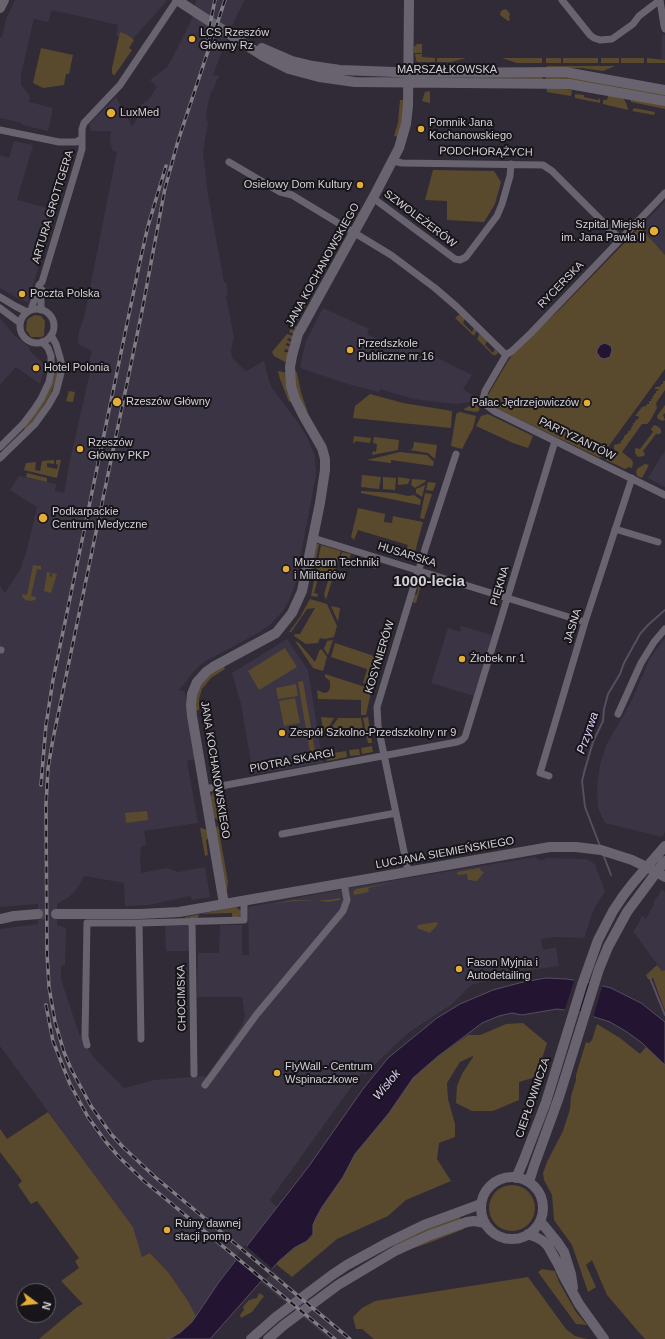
<!DOCTYPE html>
<meta charset="utf-8">
<style>
body{margin:0}
#map{position:relative;width:665px;height:1339px;overflow:hidden;background:#302b36;font-family:Arial,sans-serif}
canvas{display:block}
.north{position:absolute;left:16px;top:1283px;width:40px;height:40px;box-sizing:border-box;background:#171519;border:1px solid #626065;border-radius:50%;rotate:105deg;font-size:11px;font-weight:700;line-height:16px;text-align:center;color:#d3d0d7}
.north::after{content:'';display:block;margin:auto;width:14px;height:18px;background:#e5ad36;clip-path:polygon(50% 0,100% 100%,50% 72%,0 100%)}
</style>
<div id="map">
<canvas width="665" height="1339"></canvas>
<div class="north">N</div>
</div>
<script>
const ctx = document.querySelector('canvas').getContext('2d');
ctx.lineJoin = 'round';
function fill(path, color) { ctx.fillStyle = color; ctx.fill(path, 'evenodd'); }
const shape = rows => new Path2D(rows.map(r => 'M' + r).join(''));
function stroke(path, color, width, dash) { ctx.strokeStyle = color; ctx.lineWidth = width; ctx.lineCap = dash ? 'butt' : 'round'; ctx.setLineDash(dash || []); ctx.stroke(path); }
function write(font, color, halo, rows, align = 'center') {
  ctx.font = font + ' Arial,sans-serif'; ctx.lineWidth = 4; ctx.setLineDash([]); ctx.textBaseline = 'middle'; ctx.strokeStyle = halo; ctx.fillStyle = color; for (const [text, x, y, turn = 0] of rows) {
    ctx.save(); ctx.translate(x, y); ctx.rotate((+turn || 0) * Math.PI / 180); ctx.textAlign = isNaN(turn) ? turn : align; if (halo) ctx.strokeText(text, 0, 0); ctx.fillText(text, 0, 0); ctx.restore();
  }
}
fill(shape([
 [15,0,166,0,167,1,131,41,116,36,118,25,52,10,48,22,34,19,21,74,21,85,30,96,29,102,53,108,48,131,22,125,22,123,0,118,0,38,1,38,5,27,4,26,7,17],
 [196,0,245,0,239,11,228,35,213,75,219,76,218,78,209,98,206,117,208,123,203,152,208,195,224,282,226,282,228,294,226,296,234,337,231,350,232,358,246,371,264,361,269,381,272,388,297,421,307,437,315,456,316,475,295,585,289,600,283,611,270,625,260,632,204,662,195,670,179,690,185,692,196,759,187,761,198,823,144,831,146,845,141,847,140,857,141,873,167,868,178,872,205,867,210,897,192,900,190,896,149,905,125,906,124,883,85,876,76,890,69,897,57,904,57,925,66,928,65,965,61,966,61,979,79,1034,86,1047,98,1062,124,1088,154,1080,203,1076,206,1077,242,1025,245,1016,242,997,197,997,198,953,219,953,220,925,242,925,242,955,249,955,248,907,366,885,535,857,539,860,544,860,546,858,550,858,586,859,595,864,605,891,594,909,584,938,556,937,541,939,543,950,556,947,559,966,523,971,471,985,452,1004,408,1033,364,1075,362,1072,270,1200,277,1207,219,1282,196,1316,188,1301,168,1272,151,1253,142,1257,133,1227,0,1046,0,929,38,924,38,904,0,907,0,654,2,653,0,647,0,586,5,593,21,568,24,557,25,557,37,507,10,490,19,476,56,484,55,491,64,493,70,460,92,364,89,363,92,351,78,344,79,331,84,318,117,152,113,151,110,143,111,131,91,131,89,124,116,97,132,126,139,116,134,109,148,100,157,87,150,80,167,67,172,59,192,19],
 [662,35,665,35,665,61,661,61],
 [14,141,33,145,17,200,55,210,28,303,17,298,0,288,0,155,9,158],
 [665,201,665,255,640,227],
 [323,308,369,329,367,334,385,343,394,341,399,342,401,340,472,375,463,389,475,397,469,402,455,404,413,399,380,389,379,392,351,385,300,368,303,353,306,341],
 [1,319,14,335,30,348,29,350,45,365,40,384,16,367,0,385,0,320],
 [665,449,665,487,648,478,662,455,664,454],
 [461,626,492,635,474,696,431,683,448,628,460,632],
 [665,638,665,832,662,837,605,823,598,808,597,786,600,765,606,745,618,725,633,698,650,658],
 [287,639,308,670,323,763,253,774,241,704,232,673],
 [662,889,665,892,665,970,662,971,633,931,638,925,642,915,646,919,654,904,653,903],
 [165,926,188,926,190,951,166,951],
 [271,1270,347,1333,347,1335,352,1339,329,1339,260,1282]
]), '#3b3444');
fill(shape([
 [505,9,507,10,510,14,509,17,510,20,508,21,500,15,501,11],
 [120,32,126,34,134,40,129,48,132,50,114,76,112,73,112,68],
 [417,44,422,44,422,53,414,53,414,47],
 [41,48,73,55,69,74,66,74,64,85,43,88,33,83],
 [415,54,422,54,422,57,435,58,435,62,417,62,416,60],
 [437,58,466,58,451,62,437,62],
 [502,58,542,58,542,63,517,63],
 [546,58,561,58,561,63,546,63],
 [563,58,598,58,598,63,563,63],
 [601,58,619,58,619,63,601,63],
 [621,58,644,58,644,63,621,63],
 [647,58,665,60,665,63,647,63],
 [547,66,615,66,603,71,582,68,546,68],
 [498,75,543,75,542,79,426,78,469,78],
 [546,75,565,76,665,93,665,97,546,79],
 [546,86,572,90,571,96,547,92],
 [430,91,430,103,422,101,425,92],
 [575,94,584,95,584,97,588,98,598,100,600,98,600,103,575,98],
 [608,96,618,96,623,97,627,105,628,110,603,104,603,100,607,100],
 [630,99,665,105,665,109,631,102],
 [400,100,405,100,399,137,394,136,398,122],
 [634,108,655,112,654,115,632,111],
 [433,170,494,171,501,182,495,204,484,222,447,220,447,201,425,200],
 [640,227,665,255,665,369,600,458,494,407,490,403,488,399,488,395,508,361,514,353,559,310],
 [308,297,310,298,294,325,297,327,296,329,292,327,291,329,295,331,294,334,289,332],
 [460,314,465,319,463,323,472,332,474,328,477,330,474,336,455,318],
 [35,315,41,316,45,321,44,336,41,337,31,337,26,330,27,320,29,318],
 [480,333,487,341,485,345,493,353,495,349,496,350,498,353,496,355,493,355,477,339],
 [287,334,293,336,292,339,288,338,287,340,291,342,290,344,286,343,286,345,290,347,289,350,285,349,284,352,288,352,287,363,274,356,272,352],
 [55,368,58,368,58,375,50,395,40,412,26,429,24,429,26,425,44,400,53,380],
 [295,370,297,373,301,392,308,413,303,410,294,381],
 [279,371,286,373,292,401,289,402,280,379,278,372],
 [665,379,665,390,656,403,657,408,650,421,647,424,642,424,622,452,632,460,633,463,632,468,629,467,625,469,606,460,609,454,613,453,616,455,617,452,614,449,614,445,621,443,621,441,624,438,624,436,628,433,628,431,630,431,632,426,633,426,633,423,635,423,635,421,639,418,638,416,635,416,642,407,646,406,647,404,649,404,649,401,651,401,651,399,653,398,652,396,654,396,654,394,656,393,656,391,658,391,658,389,654,389,656,387,661,386,661,384,663,384,663,381,665,381],
 [69,391,75,392,73,402,66,401],
 [370,394,403,403,452,411,451,428,353,418,355,406],
 [475,403,480,405,479,411,476,412,464,410,464,409],
 [665,405,665,413,663,415,665,420,662,421,658,419,657,416],
 [460,412,476,416,473,428,462,449,451,446,456,415,457,413],
 [488,414,533,436,528,448,513,443,476,426,481,416],
 [654,425,659,427,661,430,661,433,659,434,656,434,643,451,645,454,644,456,638,457,635,453,635,449,636,448,640,449,653,432,651,429],
 [354,436,371,438,370,443,355,441,355,443,353,443],
 [374,437,399,440,398,450,372,455,373,451,376,452,377,444,373,443],
 [414,442,437,445,435,459,428,453,410,450,413,448],
 [400,452,427,455,434,462,433,466,391,460,391,463,367,460],
 [54,460,54,464,47,463,47,467,57,469,58,465,56,464,56,460,61,460,57,478,24,470,26,463,36,462,35,470,40,471,42,461],
 [645,464,649,465,642,478,637,476,636,471,638,468],
 [27,473,47,478,47,482,26,477],
 [362,475,381,477,379,489,361,487],
 [383,477,396,478,395,490,383,489],
 [398,477,410,479,408,484,398,485],
 [412,479,426,480,425,482,415,488,411,485],
 [428,482,436,483,433,491,426,490],
 [425,485,422,497,416,493,416,489],
 [361,491,395,493,408,496,414,495,421,500,420,505,361,493],
 [425,493,432,494,424,519,420,518],
 [358,508,385,514,384,522,392,523,393,516,423,522,415,552,405,554,408,545,358,530,354,540,351,537],
 [317,544,319,544,314,570,311,569,316,545],
 [321,545,341,551,326,600,324,594,329,578,319,574,314,593,318,594,317,597,311,596],
 [342,552,351,554,349,561,340,559],
 [362,560,378,564,376,569,361,564],
 [33,565,41,566,41,570,37,569,31,596,36,597,35,600,31,601,25,600,22,596,23,594,27,595],
 [47,572,51,573,49,576,52,577,52,573,57,574,51,593,44,591],
 [419,580,422,581,416,603,412,602,413,596,417,594,418,589,417,586],
 [310,599,327,604,337,626,334,637,325,639,320,638,318,643,306,644,294,636,295,634,300,634,315,608,307,609,291,632,289,632,300,617],
 [331,606,340,608,338,622],
 [333,640,328,655,324,649,327,641],
 [295,641,299,643,315,662,320,649,322,650,327,657,323,671,313,668],
 [335,643,380,658,373,684,363,683,367,669,331,657],
 [285,648,297,667,259,690,248,671],
 [224,666,225,669,211,678,202,689,199,699,199,710,195,711,195,693,207,676],
 [325,674,362,686,372,687,366,715,361,715,361,700,318,699,317,690,324,693,328,692,330,688,330,681,325,677],
 [303,681,315,751,310,752,298,682],
 [296,684,298,696,278,699,276,688],
 [295,698,300,723,284,726,279,701],
 [321,717,334,718,324,735],
 [368,717,372,743,368,743,363,718],
 [338,718,361,718,363,730,326,736],
 [372,746,373,752,362,754,361,748],
 [359,749,360,755,350,756,349,750],
 [346,751,347,757,327,761,326,754],
 [213,792,221,820,219,820,214,818,210,798],
 [147,811,148,820,126,823,125,813],
 [218,825,228,882,227,890,226,891,215,829],
 [200,828,205,829,208,831,210,838,206,840,208,855,205,856],
 [479,868,480,868,481,871,484,872,477,881,468,880,467,874,458,875,457,872],
 [396,882,368,888,369,892,354,895,353,892,356,889],
 [340,898,340,900,328,902,318,900,295,901,273,904,294,900,327,900],
 [236,907,241,911,241,914,239,917,232,917,232,913,199,914,198,918,185,919,185,917],
 [436,922,438,923,437,925,430,933,417,928,418,925],
 [657,965,662,971,665,970,665,1011,653,978,648,979,646,975],
 [523,1023,547,1043,536,1077,519,1082,519,1100,493,1111,472,1111,456,1103,457,1086,462,1074,473,1057,473,1056,460,1062,447,1083,448,1099,455,1124,455,1137,439,1143,437,1159,451,1181,406,1200,388,1216,337,1239,292,1277,276,1264,294,1248,307,1241,313,1235,313,1225,316,1218,322,1207,343,1177,355,1154,389,1113,413,1078,437,1057,468,1035,480,1035,485,1033,506,1024],
 [597,1024,620,1038,640,1054,646,1047,665,1065,665,1339,645,1339,637,1330,607,1295,592,1260,586,1265,596,1287,588,1292,572,1245,554,1220,552,1195,544,1180,543,1173,547,1162,563,1131,570,1109,571,1096,576,1080,576,1075,586,1042,589,1043,592,1040],
 [48,1112,133,1227,142,1257,150,1253,168,1272,188,1301,196,1316,192,1322,181,1332,173,1337,167,1339,39,1339,77,1307,83,1304,61,1281,79,1268,75,1261,79,1258,37,1201,31,1204,18,1185,22,1181,0,1152,0,1129,7,1139],
 '489 1208a23 23 0 1 1 46 0a23 23 0 1 1-46 0Z',
 [460,1216,461,1220,394,1248,392,1244,409,1236],
 [463,1226,464,1229,426,1244,407,1250],
 [542,1269,555,1271,559,1282,576,1312,587,1325,576,1324,538,1272],
 [528,1277,566,1329,575,1336,587,1339,374,1339,362,1329,356,1329,353,1317,362,1308,375,1301],
 [259,1293,264,1296,252,1312,241,1318,240,1315,244,1310,243,1307,249,1300,257,1298]
]), '#594a2e');
const water = shape([
 [605,343,611,346,612,350,610,357,604,359,599,357,599,355,597,354,597,350,600,345,605,343],
 [546,978,566,979,587,982,611,988,641,1003,665,1022,665,1065,642,1043,627,1032,610,1022,579,1012,557,1009,522,1015,512,1013,499,1016,482,1023,437,1057,413,1078,389,1113,355,1154,343,1177,322,1207,316,1218,313,1225,313,1234,307,1241,294,1248,279,1261,210,1339,167,1339,173,1337,181,1332,192,1322,219,1282,309,1166,363,1089,388,1058,437,1018,460,1004,493,990,523,982,546,978]
]);
fill(water, '#231531');
stroke(water, '#584d63', 1);
fill(shape([
 [575,978,588,980,578,1013,564,1012],
 [590,981,603,984,593,1018,580,1014],
 [245,1245,274,1270,263,1282,235,1259]
]), '#302b36');
stroke(shape([
 [600,846,585,807,582,781,585,769,593,742,603,721,604,709,608,694,620,674,624,663,640,634,648,625,665,610],
 [603,854,611,875],
 [650,978,665,1015]
]), '#584d63', 2);
stroke(shape([
 [38,914,56,914]
]), '#48444e', 10, [10, 5]);
stroke(shape([
 [562,0,590,35,594,38,600,40,612,39,633,24,639,16,660,0],
 [660,0,664,26,665,29],
 [0,130,59,142,76,142,81,139],
 [393,161,402,163,543,165,552,171,620,239],
 [229,162,280,192,292,195,391,255,435,288,457,307,506,355],
 [665,193,531,333,512,351,506,355,485,391,483,399,486,405,494,411,665,495],
 [373,198,455,259,460,260,466,257,497,216,502,204,510,176,511,164],
 [0,297,15,306,27,312],
 [0,308,20,323],
 '20 326a17 17 0 1 1 34 0a17 17 0 1 1-34 0Z',
 [31,310,39,285,42,282,80,156,82,149,82,129,84,123,120,85,177,0],
 [41,310,41,297,42,290],
 [0,447,23,424,33,411,41,399,49,382,51,372,51,356,48,348,42,342],
 [0,458,35,424,48,406,56,392,61,373,61,361,56,344,51,335],
 [615,529,658,542],
 [313,538,585,622],
 [0,650,1,650],
 [618,714,641,663,654,642,665,629],
 [549,776,540,773,585,622,632,478],
 [205,789,457,742,462,740,465,737,555,441],
 [282,834,396,813],
 [408,871,378,726,377,707,426,546,456,454],
 [192,921,194,1074],
 [139,923,141,1039],
 [87,1045,85,1037,87,923,139,923,244,920,244,901],
 [205,1085,257,1014,343,911,347,900,344,883]
]), '#68636f', 7);
stroke(shape([
 [177,0,263,56,289,69,319,77,355,82,569,84,665,101],
 [0,8,4,0],
 [262,48,292,61,313,66,340,70,422,73,565,72,665,90],
 [224,904,192,716,191,705,192,694,197,682,206,672,213,667,276,633,292,613,302,591,320,503,325,470,325,459,322,448,303,415,295,399,291,386,290,367,292,356,298,334,302,327,373,198,399,148,406,124,408,106,409,0],
 [56,914,140,914,179,912,550,847,576,847,601,850,632,860,657,872,665,877],
 [0,919,14,916,38,914],
 '481 1208a31 31 0 1 1 62 0a31 31 0 1 1-62 0Z',
 [516,1178,523,1162,546,1102,582,985,598,940,613,911,623,896,633,883,665,846],
 [529,1182,534,1166,559,1097,599,969,608,947,627,912,665,861],
 [540,1221,558,1243,564,1252,571,1274,573,1288],
 [528,1234,536,1237,543,1241,548,1246,558,1264,563,1275,579,1304,604,1339],
 [251,1339,276,1317,332,1275,347,1265,389,1242,424,1225,481,1204],
 [268,1339,284,1325,338,1285,395,1251,430,1235,467,1222,474,1221,485,1223]
]), '#68636f', 10);
const rail = shape([
 [225,0,178,141,165,188,142,311,53,739,48,768,46,805,47,953,49,987,55,1022,64,1052,71,1069,91,1106,111,1134,123,1147,155,1177,350,1339],
 [207,39,215,0],
 [41,785,46,725,53,680,139,266,148,226,166,166],
 [46,1005,53,1041,70,1084,88,1117,106,1142,119,1157,144,1181,335,1339]
]);
stroke(rail, '#817d86', 3.5);
stroke(rail, '#171519', 2, [6]);
for (const [x, y, r, color] of [
 [192,39,4,"#e5ad36"],
 [111,113,5,"#e5ad36"],
 [421,129,4,"#e5ad36"],
 [360,185,4,"#e5ad36"],
 [654,231,5,"#e5ad36"],
 [22,294,4,"#e5ad36"],
 [350,350,4,"#e5ad36"],
 [36,368,4,"#e5ad36"],
 [117,402,5,"#e5ad36"],
 [587,403,4,"#e5ad36"],
 [80,449,4,"#e5ad36"],
 [43,518,5,"#e5ad36"],
 [286,569,4,"#e5ad36"],
 [462,659,4,"#e5ad36"],
 [282,733,4,"#e5ad36"],
 [459,969,4,"#e5ad36"],
 [277,1073,4,"#e5ad36"],
 [167,1230,4,"#e5ad36"]
]) { const dot = new Path2D(); dot.arc(x, y, r, 0, 2 * Math.PI); ctx.fillStyle = color; ctx.fill(dot); stroke(dot, '#171519', 1.5); }
write('11px', '#d3d0d7', '#171519', [
 ["LCS Rzeszów",200,33],
 ["Główny Rz",200,46],
 ["LuxMed",120,113],
 ["Pomnik Jana",429,123],
 ["Kochanowskiego",429,136],
 ["Osielowy Dom Kultury",352,185,"right"],
 ["Szpital Miejski",645,225,"right"],
 ["im. Jana Pawła II",645,238,"right"],
 ["Poczta Polska",30,294],
 ["Przedszkole",358,344],
 ["Publiczne nr 16",358,357],
 ["Hotel Polonia",44,368],
 ["Rzeszów Główny",126,402],
 ["Pałac Jędrzejowiczów",579,403,"right"],
 ["Rzeszów",88,443],
 ["Główny PKP",88,456],
 ["Podkarpackie",52,512],
 ["Centrum Medyczne",52,525],
 ["Muzeum Techniki",294,563],
 ["i Militariów",294,576],
 ["Żłobek nr 1",470,659],
 ["Zespół Szkolno-Przedszkolny nr 9",290,733],
 ["Fason Myjnia i",467,963],
 ["Autodetailing",467,976],
 ["FlyWall - Centrum",285,1067],
 ["Wspinaczkowe",285,1080],
 ["Ruiny dawnej",175,1224],
 ["stacji pomp",175,1237]
], 'left');
write('11px', '#d3d0d7', '#171519', [
 ["MARSZAŁKOWSKA",447,70],
 ["PODCHORĄŻYCH",486,152,1],
 ["ARTURA GROTTGERA",53,207,-73],
 ["SZWOLEŻERÓW",420,219,37],
 ["JANA KOCHANOWSKIEGO",323,265,-61],
 ["RYCERSKA",561,285,-46],
 ["PARTYZANTÓW",577,439,26],
 ["HUSARSKA",407,555,17],
 ["PIĘKNA",500,586,-73],
 ["JASNA",573,626,-73],
 ["KOSYNIERÓW",380,657,-73],
 ["PIOTRA SKARGI",292,761,-11],
 ["JANA KOCHANOWSKIEGO",215,770,81],
 ["LUCJANA SIEMIEŃSKIEGO",445,853,-10],
 ["CHOCIMSKA",182,998,-91],
 ["CIEPŁOWNICZA",533,1098,-71]
]);
write('italic 12px', '#e0cbfb', '#171519', [
 ["Przyrwa",588,733,-71],
 ["Wisłok",387,1085,-50]
]);
write('bold 15px', '#d3d0d7', '#171519', [
 ["1000-lecia",429,582]
]);
</script>
